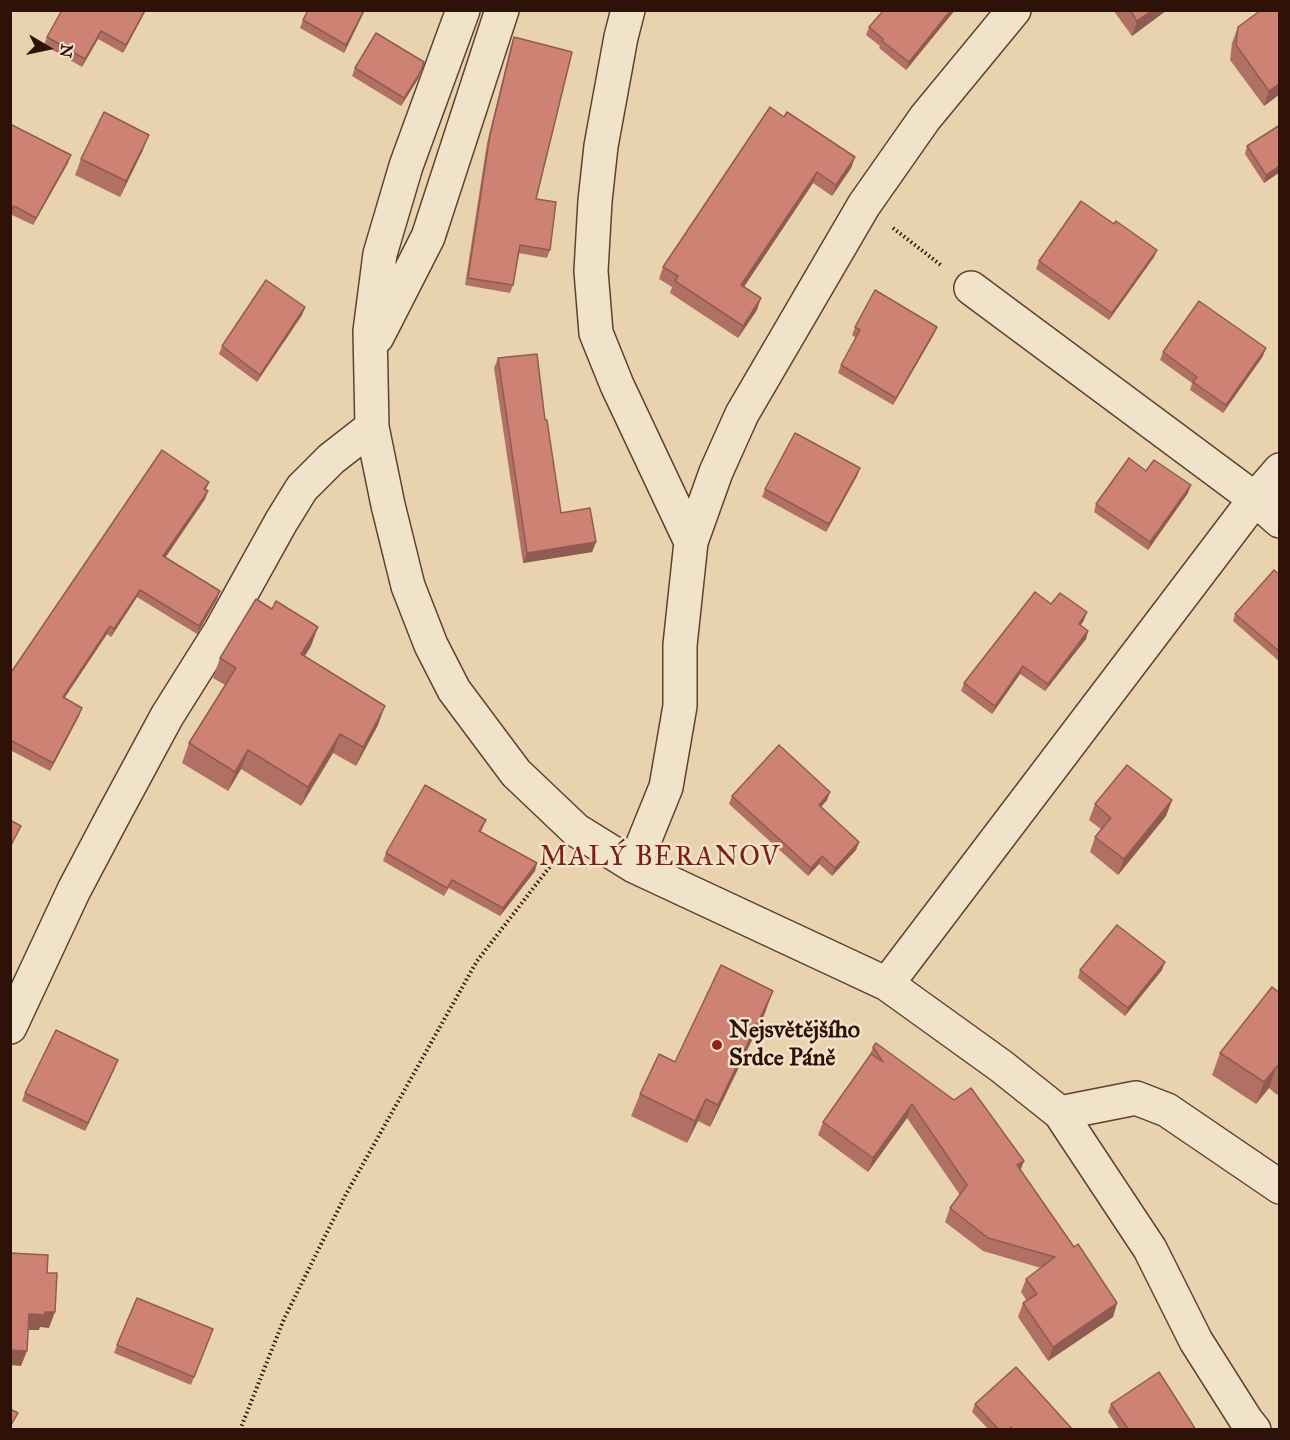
<!DOCTYPE html>
<meta charset="utf-8">
<style>
body{margin:0}
#map{position:relative;width:1290px;height:1440px;overflow:hidden;background:#e9d3ae;font-family:"IM FELL Great Primer",serif}
canvas{display:block}
.frame{position:absolute;inset:0;border:12px solid #2e1208;pointer-events:none}
.north{position:absolute;left:18px;top:18px;width:60px;height:60px;-webkit-text-stroke:4px #f1e2ca;paint-order:stroke;rotate:99deg;font-size:16px;font-weight:700;line-height:24px;text-align:center;color:#2e1208}
.north::after{content:'';display:block;margin:auto;width:21px;height:27px;background:#2e1208;clip-path:polygon(50% 0,100% 100%,50% 72%,0 100%)}
</style>
<div id="map">
<canvas width="1290" height="1440"></canvas>
<div class="frame"></div>
<div class="north">N</div>
</div>
<script>
const ctx = document.querySelector('canvas').getContext('2d');
ctx.lineJoin = 'round';
const shape = rows => new Path2D(rows.map(r => 'M' + r).join(''));
function stroke(path, color, width, dash) { ctx.strokeStyle = color; ctx.lineWidth = width; ctx.lineCap = dash ? 'butt' : 'round'; ctx.setLineDash(dash || []); ctx.stroke(path); }
function fill(path, color) { ctx.fillStyle = color; ctx.fill(path, 'evenodd'); }
function write(font, color, halo, rows, align = 'center') {
  ctx.font = font + ' "IM FELL Great Primer",serif'; ctx.lineWidth = 5; ctx.setLineDash([]); ctx.textBaseline = 'middle'; ctx.strokeStyle = halo; ctx.fillStyle = color; for (const [text, x, y, turn = 0] of rows) {
    ctx.save(); ctx.translate(x, y); ctx.rotate((+turn || 0) * Math.PI / 180); ctx.textAlign = isNaN(turn) ? turn : align; if (halo) ctx.strokeText(text, 0, 0); ctx.fillText(text, 0, 0); ctx.restore();
  }
}
const minor = shape([
 [463,10,406,166,380,254,370,331,372,427,388,505,408,586,431,645,454,690,516,773,576,830,634,866,887,984,1001,1066,1060,1113,1150,1249,1196,1341,1246,1420,1254,1430],
 [628,10,621,37,601,146,595,201,591,271,596,333,617,385,691,542],
 [971,288,1255,499,1280,521],
 [377,337,428,237,502,10],
 [634,866,666,787,680,706,680,645,691,542,716,472,742,414,864,205,925,118,1014,10],
 [887,984,1255,499,1280,470],
 [10,1027,74,890,112,818,167,716,221,630,281,522,302,488,331,459,372,427],
 [1060,1113,1136,1098,1167,1110,1280,1187]
]);
stroke(minor, '#5d4232', 36);
stroke(shape([
 [893,228,942,266],
 [240,1430,284,1319,345,1196,477,961,555,860]
]), '#2e1208', 4, [1.5, 3]);
stroke(minor, '#f1e2ca', 33);
fill(shape([
 [146,10,123,53,98,39,82,67,44,45,47,37],
 [308,10,365,10,344,53,300,28,303,20],
 [884,10,955,10,906,70,879,48,880,46,866,35,869,27],
 [1113,10,1167,10,1132,36],
 [1280,10,1280,94,1264,106,1230,60,1232,43,1238,27],
 [514,37,536,199,550,250,547,258,518,253,513,285,510,293,465,285,487,143,511,45],
 [424,62,418,79,401,106,352,76,355,68],
 [784,117,855,157,851,168,832,196,813,183,744,287,757,310,738,338,670,293,672,287,659,279,663,267],
 [10,124,68,163,33,225,10,214],
 [1280,125,1280,172,1264,183,1245,154,1247,146],
 [143,150,120,197,75,175,81,159],
 [1114,224,1157,250,1154,257,1109,320,1036,269,1039,261],
 [305,307,302,315,257,382,219,354,222,346],
 [855,327,934,334,893,405,838,373,841,365,856,338,852,335],
 [1163,352,1263,356,1223,413,1190,390,1192,383,1160,360],
 [498,358,545,420,561,513,596,542,592,552,523,563,494,368],
 [860,468,857,476,826,532,762,497,765,489],
 [1146,471,1188,493,1148,550,1094,512,1096,504],
 [209,482,206,490,205,499,165,558,217,599,197,634,137,597,111,637,107,634,64,698,82,708,79,716,50,771,10,750,10,674],
 [1280,575,1280,662,1233,621,1235,614],
 [1051,604,1084,620,1081,625,1088,631,1086,639,1045,691,1020,674,992,714,961,691,964,683],
 [311,646,305,656,378,725,356,766,333,753,301,806,241,769,228,791,182,763,189,743,225,685,213,678,220,658],
 [830,792,827,800,821,807,859,842,856,850,832,876,819,864,808,876,729,804,732,796],
 [1172,800,1166,816,1118,875,1090,852,1095,837,1101,829,1089,820,1095,804],
 [486,820,481,832,535,871,500,916,449,888,444,896,383,861,386,853],
 [1080,970,1162,970,1125,1016,1078,978],
 [1280,993,1280,1091,1277,1095,1269,1088,1256,1104,1212,1075,1220,1053],
 [765,1013,710,1127,698,1121,687,1143,631,1116,640,1094,675,1062],
 [873,1047,1024,1161,1020,1170,1074,1247,1117,1303,1113,1317,1048,1361,1018,1317,1023,1303,1027,1301,1021,1292,1026,1279,1041,1268,983,1251,945,1222,950,1208,960,1195,907,1118,868,1172,818,1135,823,1122,869,1057],
 [115,1068,85,1131,22,1101,25,1093],
 [213,1329,191,1385,114,1353,117,1345],
 [975,1404,1073,1430,989,1430,972,1412],
 [1111,1404,1196,1430,1120,1430,1108,1412]
]), '#b07064');
fill(shape([
 [145,10,146,10,123,53,126,45],
 [364,10,365,10,344,53,346,45],
 [951,10,955,10,906,70,909,62],
 [1152,10,1167,10,1132,36,1137,21],
 [101,31,98,39,82,67,85,59],
 [421,71,418,79,401,106,404,98],
 [1280,83,1280,94,1264,106,1269,91],
 [149,135,143,150,120,197,126,181],
 [71,155,68,163,33,225,36,218],
 [855,157,851,168,832,196,836,185],
 [1280,166,1280,172,1264,183,1266,175],
 [817,172,813,183,737,297,741,285],
 [1157,250,1154,257,1109,320,1112,313],
 [761,298,757,310,738,338,743,326],
 [305,307,302,315,257,382,260,375],
 [937,327,934,334,893,405,896,398],
 [1266,348,1263,356,1223,413,1226,405],
 [860,468,857,476,826,532,829,524],
 [1191,485,1188,493,1148,550,1150,542],
 [208,491,205,499,161,564,163,556],
 [596,542,592,552,523,563,527,553],
 [140,590,137,597,111,637,114,629],
 [220,591,217,599,197,634,199,626],
 [1087,612,1084,620,1076,632,1079,624],
 [110,626,107,634,60,705,63,697],
 [318,627,311,646,294,673,301,654],
 [1088,631,1086,639,1045,691,1048,684],
 [1023,666,1020,674,992,714,995,706],
 [385,706,378,725,356,766,363,747],
 [82,708,79,716,50,771,53,763],
 [340,734,333,753,301,806,308,787],
 [248,750,241,769,228,791,235,772],
 [830,792,827,800,816,813,819,805],
 [1172,800,1166,816,1118,875,1124,859],
 [859,842,856,850,832,876,835,868],
 [822,856,819,864,808,876,811,868],
 [537,863,535,871,500,916,503,908],
 [1165,962,1162,970,1125,1016,1128,1008],
 [773,991,765,1013,710,1127,718,1105],
 [118,1060,115,1068,85,1131,88,1123],
 [1277,1066,1269,1088,1256,1104,1264,1082],
 [706,1099,698,1121,687,1143,695,1121],
 [912,1104,907,1118,868,1172,873,1158],
 [1024,1161,1019,1174,1017,1165],
 [1117,1303,1113,1317,1048,1361,1053,1347],
 [45,1312,55,1312,49,1328,40,1327,39,1330,23,1330,29,1314],
 [10,1350,27,1351,21,1366,10,1365]
]), '#905b51');
const building = shape([
 [62,10,145,10,126,45,101,31,85,59,47,37,62,10],
 [308,10,364,10,346,45,303,20,308,10],
 [884,10,951,10,909,62,882,41,883,39,869,27,884,10],
 [1130,10,1152,10,1137,21,1130,10],
 [1261,10,1280,10,1280,83,1269,91,1236,45,1238,27,1261,10],
 [376,33,424,62,421,71,404,98,355,68,376,33],
 [514,37,572,52,536,199,556,202,550,250,520,245,513,285,468,278,490,135,514,37],
 [770,107,784,117,787,112,855,157,836,185,817,172,741,285,761,298,743,326,675,281,678,276,663,267,770,107],
 [104,112,149,135,126,181,81,159,104,112],
 [10,124,71,155,36,218,14,206,10,212,10,124],
 [1280,125,1280,166,1266,175,1247,146,1280,125],
 [1081,201,1114,224,1116,221,1157,250,1112,313,1039,261,1081,201],
 [266,280,305,307,260,375,222,346,266,280],
 [875,290,937,327,896,398,841,365,860,330,855,327,875,290],
 [1199,301,1266,348,1226,405,1193,382,1197,377,1163,352,1199,301],
 [537,354,545,420,547,420,561,513,590,508,596,542,527,553,498,358,537,354],
 [795,433,860,468,829,524,765,489,795,433],
 [162,450,209,482,204,489,208,491,163,556,220,591,199,626,140,590,114,629,110,626,63,697,82,708,53,763,10,740,10,674,162,450],
 [1129,458,1146,471,1154,460,1191,485,1150,542,1096,504,1129,458],
 [1274,570,1280,575,1280,652,1235,614,1274,570],
 [1035,592,1051,604,1060,593,1087,612,1079,624,1088,631,1048,684,1023,666,995,706,964,683,1035,592],
 [256,599,272,609,276,601,318,627,301,654,385,706,363,747,340,734,308,787,248,750,235,772,189,743,236,668,220,658,256,599],
 [779,745,830,792,819,805,859,842,835,868,822,856,811,868,732,796,779,745],
 [1127,765,1172,800,1124,859,1095,837,1111,818,1095,804,1127,765],
 [425,785,486,820,479,831,537,863,503,908,452,880,447,888,386,853,425,785],
 [10,820,21,826,10,847,10,820],
 [1117,925,1165,962,1128,1008,1080,970,1117,925],
 [721,965,773,991,718,1105,706,1099,695,1121,640,1094,659,1054,675,1062,721,965],
 [1272,987,1280,993,1280,1068,1277,1066,1264,1082,1220,1053,1272,987],
 [56,1030,118,1060,88,1123,25,1093,56,1030],
 [876,1043,954,1100,971,1088,1024,1161,1017,1165,1074,1247,1078,1244,1117,1303,1053,1347,1023,1303,1037,1294,1026,1279,1055,1257,988,1238,950,1208,967,1185,912,1104,873,1158,823,1122,871,1054,883,1062,873,1047,876,1043],
 [10,1253,48,1255,47,1273,57,1273,55,1312,45,1312,45,1315,29,1314,27,1351,10,1350,10,1253],
 [137,1298,213,1329,194,1377,117,1345,137,1298],
 [1016,1367,1073,1430,1013,1430,1011,1427,1008,1430,999,1430,975,1404,1016,1367],
 [1159,1372,1196,1430,1129,1430,1111,1404,1159,1372],
 [10,1409,18,1413,10,1427,10,1409]
]);
fill(building, '#cd8274');
stroke(building, '#905b51', 1.5);
for (const [x, y, r, color] of [
 [717,1045,6,"#8f2418"]
]) { const dot = new Path2D(); dot.arc(x, y, r, 0, 2 * Math.PI); ctx.fillStyle = color; ctx.fill(dot); stroke(dot, '#f1e2ca', 2); }
write('bold 24px', '#2e1208', '#f1e2ca', [
 ["Nejsvětějšího",729,1031],
 ["Srdce Páně",729,1059]
], 'left');
ctx.letterSpacing = '1.5px';
write('27px', '#7a1f14', '#f1e2ca', [
 ["MALÝ BERANOV",660,858]
]);
ctx.letterSpacing = '0px';
</script>
